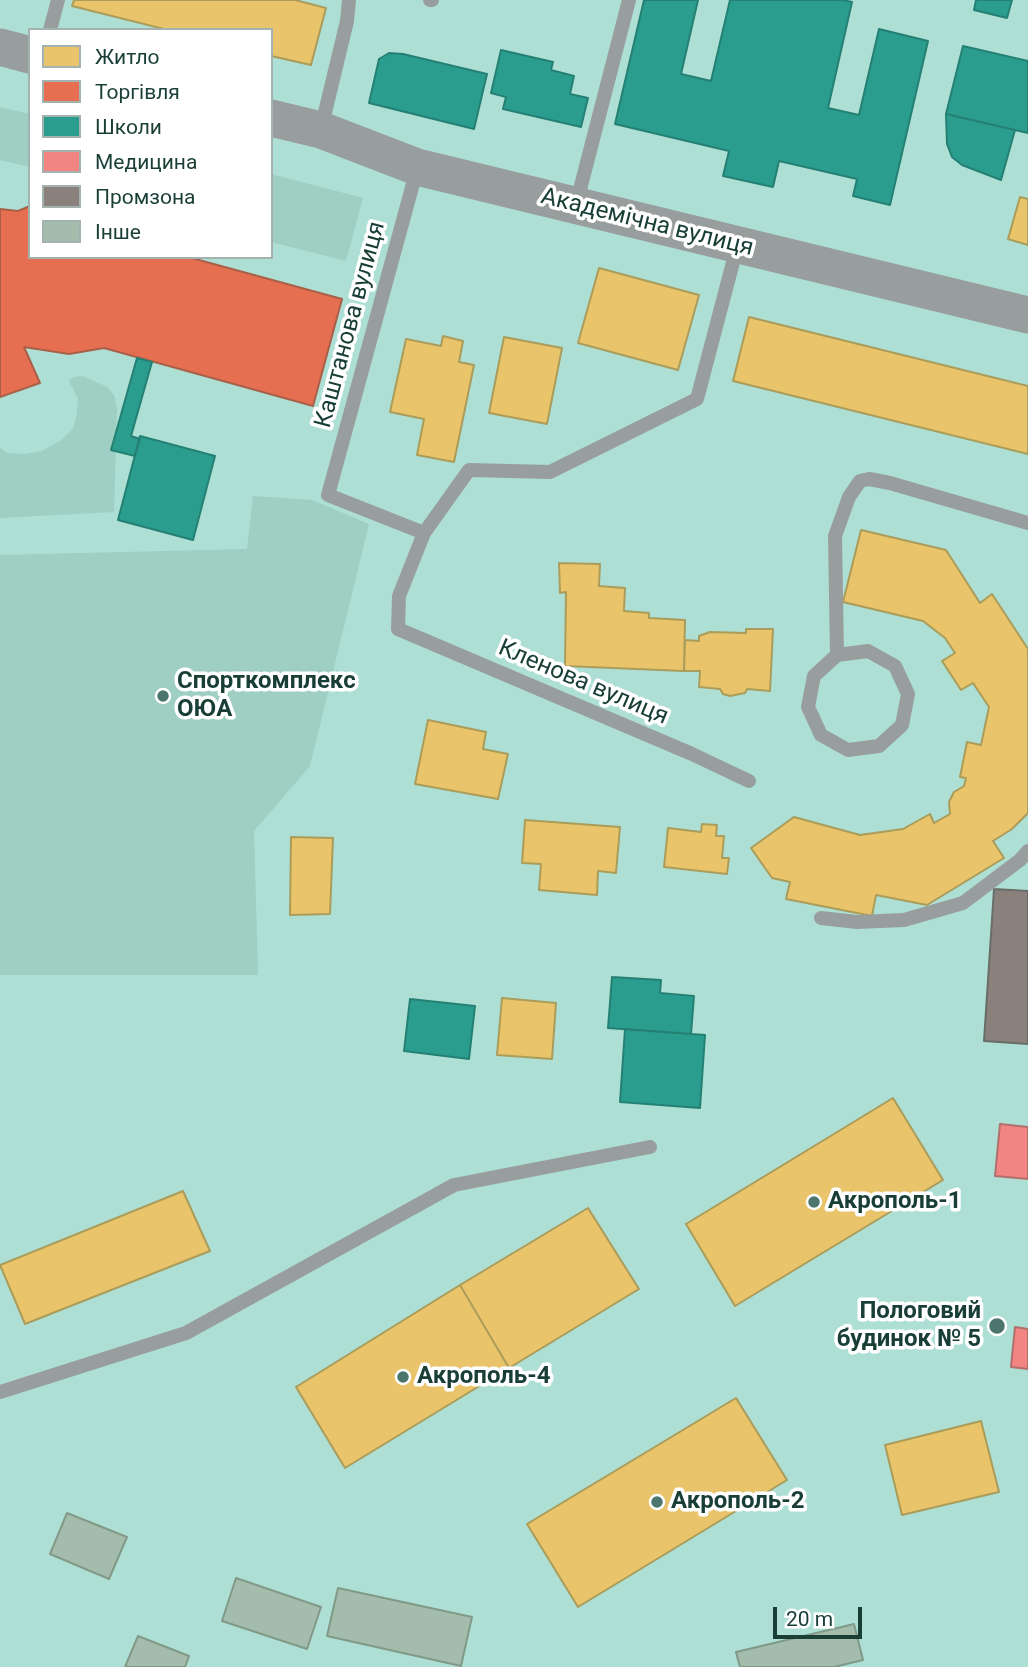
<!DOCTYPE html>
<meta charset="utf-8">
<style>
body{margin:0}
#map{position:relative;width:1028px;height:1667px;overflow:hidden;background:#aedfd4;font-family:Roboto,sans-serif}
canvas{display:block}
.legend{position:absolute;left:28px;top:28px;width:245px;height:231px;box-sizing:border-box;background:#fff;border:2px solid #a3b2af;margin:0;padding:9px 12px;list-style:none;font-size:21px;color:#183e36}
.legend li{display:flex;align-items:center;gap:14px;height:35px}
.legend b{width:35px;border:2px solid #a3b2af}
.scale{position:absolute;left:773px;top:1607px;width:89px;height:32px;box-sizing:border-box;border:4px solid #183e36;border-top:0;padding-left:9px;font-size:21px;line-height:24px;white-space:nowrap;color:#183e36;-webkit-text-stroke:5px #fff;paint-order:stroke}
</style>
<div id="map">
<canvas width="1028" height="1667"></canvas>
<ul class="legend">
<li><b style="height:19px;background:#e9c46a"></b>Житло</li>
<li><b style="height:19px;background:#e76f51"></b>Торгівля</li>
<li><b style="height:19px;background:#2a9d8f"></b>Школи</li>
<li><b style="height:19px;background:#f28482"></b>Медицина</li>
<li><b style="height:19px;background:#8a817c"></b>Промзона</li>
<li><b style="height:19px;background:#a4bcab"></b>Інше</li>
</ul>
<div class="scale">20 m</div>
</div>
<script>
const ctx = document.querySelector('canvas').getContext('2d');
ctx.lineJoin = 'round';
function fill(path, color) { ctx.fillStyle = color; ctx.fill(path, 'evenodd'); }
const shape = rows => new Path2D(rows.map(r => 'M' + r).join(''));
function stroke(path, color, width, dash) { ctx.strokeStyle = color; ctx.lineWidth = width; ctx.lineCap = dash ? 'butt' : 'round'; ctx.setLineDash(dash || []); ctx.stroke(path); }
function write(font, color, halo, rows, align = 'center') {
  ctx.font = font + ' Roboto,sans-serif'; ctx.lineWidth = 7; ctx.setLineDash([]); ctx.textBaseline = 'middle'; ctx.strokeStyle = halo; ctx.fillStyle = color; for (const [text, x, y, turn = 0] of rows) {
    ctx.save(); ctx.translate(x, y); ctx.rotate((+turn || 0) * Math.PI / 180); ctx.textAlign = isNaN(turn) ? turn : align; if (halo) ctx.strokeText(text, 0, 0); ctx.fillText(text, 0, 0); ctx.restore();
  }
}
fill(shape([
 [0,107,30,114,30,167,0,160],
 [271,174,363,198,346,261,271,242],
 [83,376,107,387,114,395,117,408,114,512,0,518,0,448,7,453,26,454,42,451,60,441,73,429,77,413,78,399,69,381,73,377],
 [253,496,312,500,369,524,310,766,254,831,258,975,0,975,0,555,247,549]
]), '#9fcec3');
const homes = shape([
 [74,0,295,0,326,8,311,65,271,56,271,30,168,30,72,6,74,0],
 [1020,197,1028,199,1028,245,1008,239,1020,197],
 [599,268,699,295,678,370,578,343,599,268],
 [749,317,1028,386,1028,454,733,381,749,317],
 [443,336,463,341,459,362,474,365,454,462,417,455,424,419,390,412,406,339,441,346,443,336],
 [504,337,562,348,547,424,489,413,504,337],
 [861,530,946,550,980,603,992,594,1028,649,1028,813,1012,829,993,841,1004,858,927,905,876,895,872,916,786,899,790,882,772,878,751,848,794,817,860,835,903,829,930,814,934,823,950,814,949,802,954,792,964,786,966,778,960,777,967,742,981,745,989,707,973,683,961,690,942,661,955,653,945,638,923,621,843,602,861,530],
 [559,563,600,564,599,586,625,588,624,611,649,613,649,618,685,620,684,671,565,666,566,592,560,593,559,563],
 [746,629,773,629,770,691,747,689,745,693,730,696,723,694,720,689,699,687,700,671,684,671,685,640,699,641,699,636,710,632,746,633,746,629],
 [428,720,486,732,483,749,508,754,498,799,415,784,428,720],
 [525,820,620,827,616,873,598,871,597,895,539,890,541,864,522,863,525,820],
 [702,824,717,825,716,836,724,836,722,858,729,858,727,874,664,867,668,828,701,832,702,824],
 [291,837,333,838,330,914,290,915,291,837],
 [502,998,556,1003,552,1059,497,1055,502,998],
 [893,1098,943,1180,735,1306,686,1224,893,1098],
 [183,1191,210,1251,25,1324,0,1265,183,1191],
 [588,1208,639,1289,509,1368,460,1285,588,1208],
 [460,1285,509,1368,345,1468,296,1387,460,1285],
 [736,1398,787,1480,578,1607,527,1524,736,1398],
 [981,1421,999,1492,902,1515,885,1445,981,1421]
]);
fill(homes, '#e9c46a');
stroke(homes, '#aa9c5a', 2);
const shops = shape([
 [30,206,30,257,188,257,342,299,313,406,104,348,69,354,24,347,40,383,0,397,0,209,18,211,30,206]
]);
fill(shops, '#e76f51');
stroke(shops, '#a96049', 2);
const schools = shape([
 [644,0,698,0,681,74,711,81,730,0,843,0,852,2,828,108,859,115,879,29,928,41,890,205,853,196,857,179,779,161,773,187,723,176,729,151,615,124,644,0],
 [976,0,1012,0,1007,18,974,10,976,0],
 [963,46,1028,61,1028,133,946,114,963,46],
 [501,50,553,62,551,70,574,76,570,94,588,98,581,127,503,109,506,97,491,93,501,50],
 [389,53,403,54,487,74,474,129,369,103,379,59,389,53],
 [946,114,1015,130,1001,180,962,165,952,157,947,144,946,114],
 [137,358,152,362,131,436,140,439,135,456,111,450,137,358],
 [140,436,215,456,193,540,118,520,140,436],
 [612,977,661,980,660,993,694,996,691,1034,608,1028,612,977],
 [410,999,475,1006,469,1059,404,1051,410,999],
 [625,1029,705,1035,700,1108,620,1102,625,1029]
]);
fill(schools, '#2a9d8f');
stroke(schools, '#258074', 2);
const health = shape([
 [1000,1124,1028,1127,1028,1179,995,1176,1000,1124],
 [1015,1327,1028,1329,1028,1369,1011,1367,1015,1327]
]);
fill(health, '#f28482');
stroke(health, '#b16f6b', 2);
const industry = shape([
 [994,889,1028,891,1028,1044,984,1041,994,889]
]);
fill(industry, '#8a817c');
stroke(industry, '#686d67', 2);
const building = shape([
 [67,1513,127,1537,109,1579,50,1554,67,1513],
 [236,1578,321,1607,307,1649,222,1621,236,1578],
 [338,1588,472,1617,461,1666,327,1636,338,1588],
 [854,1624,863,1660,834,1667,740,1667,736,1652,854,1624],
 [138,1636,189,1656,185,1667,125,1667,138,1636]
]);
fill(building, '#a4bcab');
stroke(building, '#819a88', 2);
stroke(shape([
 [430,0,432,0],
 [50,30,58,0],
 [321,129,347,21,349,0],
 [417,169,328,495,424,533,399,596,398,629,692,754,749,781],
 [576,205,629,0],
 [424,533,469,470,550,472,697,399,737,247],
 [837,655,868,651,895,666,908,694,902,725,879,746,848,750,821,735,808,707,814,676,837,655,835,536,849,497,860,481,869,479,890,483,1028,523],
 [821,918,857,922,904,920,963,903,1020,860,1028,851],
 [0,1392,186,1333,454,1185,650,1147]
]), '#989e9d', 14);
stroke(shape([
 [0,47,30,55],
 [271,118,321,130,417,167,1028,315]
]), '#989e9d', 37);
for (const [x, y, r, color] of [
 [163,696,7,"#4c766d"],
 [814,1202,7,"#4c766d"],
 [997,1326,9,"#4c766d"],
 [403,1377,7,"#4c766d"],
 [657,1502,7,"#4c766d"]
]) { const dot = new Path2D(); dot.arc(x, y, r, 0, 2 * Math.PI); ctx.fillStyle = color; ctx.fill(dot); stroke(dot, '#fff', 2.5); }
write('24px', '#183e36', '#fff', [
 ["Академічна вулиця",647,223,14],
 ["Каштанова вулиця",351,325,-75],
 ["Кленова вулиця",583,683,23]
]);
write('bold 24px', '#183e36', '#fff', [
 ["Спорткомплекс",177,682],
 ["ОЮА",177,710],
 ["Акрополь-1",828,1202],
 ["Пологовий",981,1312,"right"],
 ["будинок № 5",981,1340,"right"],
 ["Акрополь-4",417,1377],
 ["Акрополь-2",671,1502]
], 'left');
</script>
